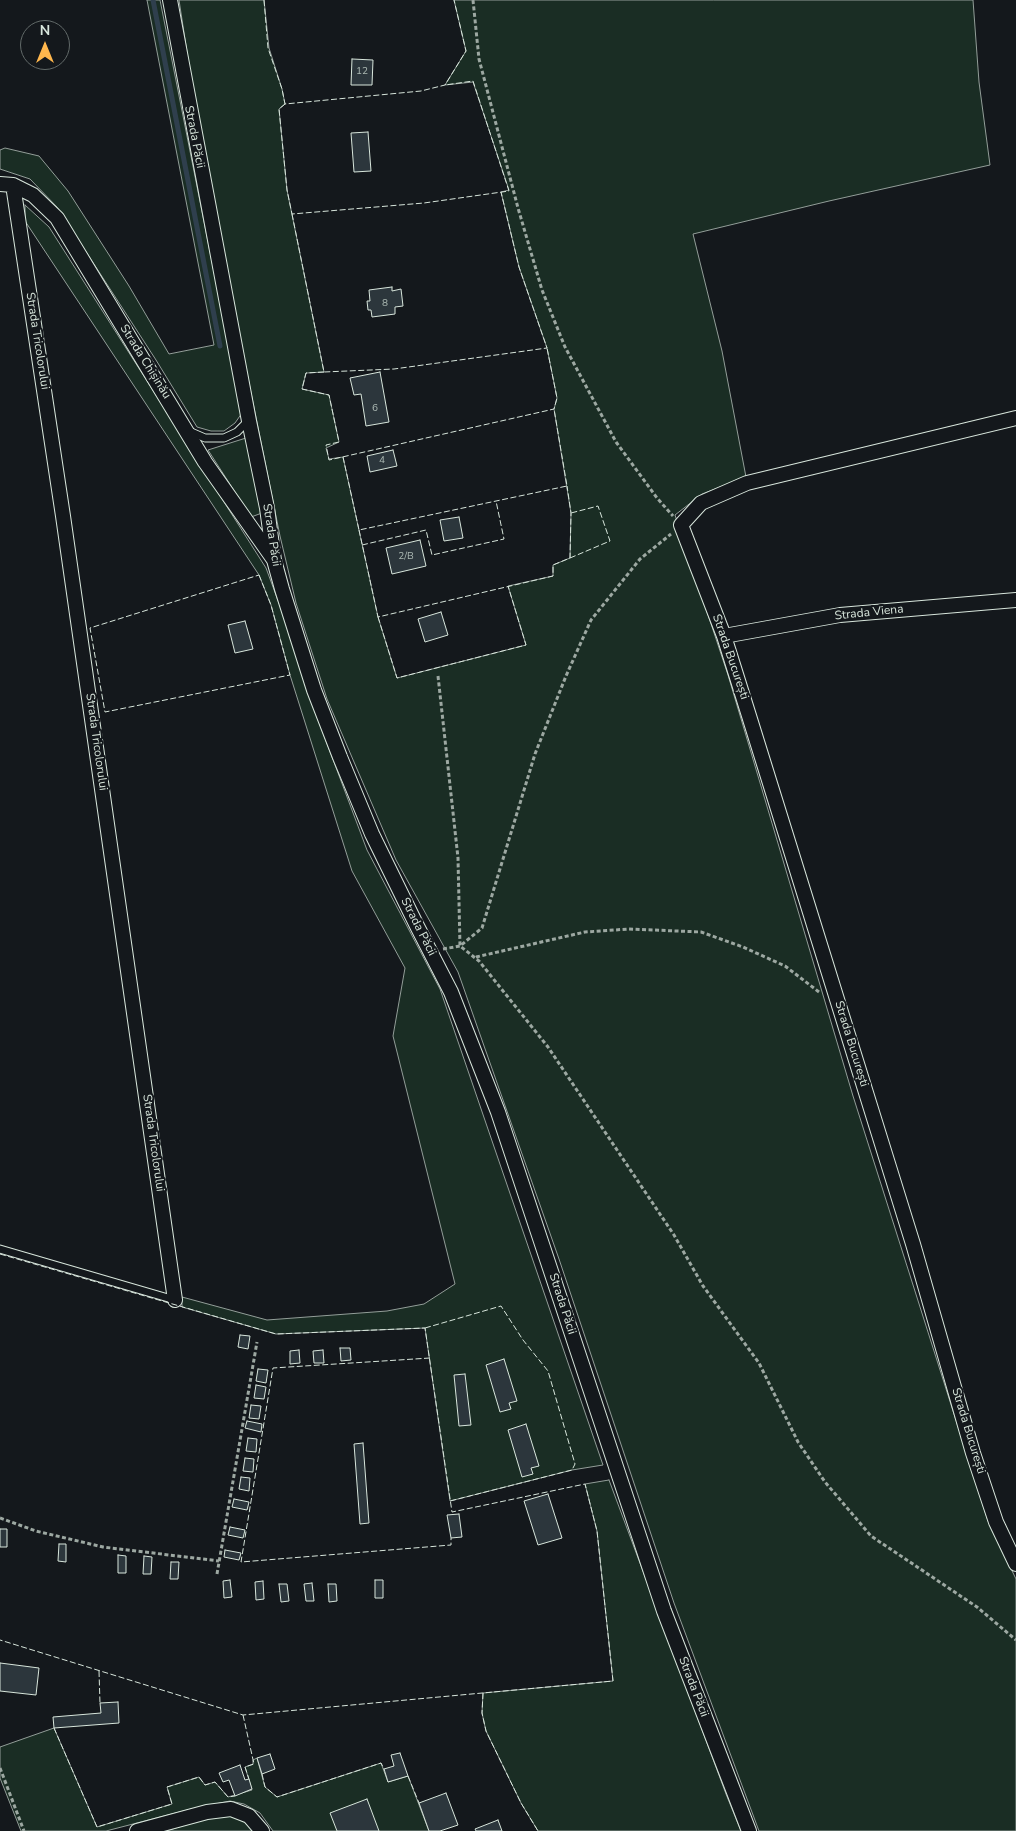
<!DOCTYPE html>
<meta charset="utf-8">
<style>
body{margin:0}
#map{position:relative;width:1016px;height:1831px;overflow:hidden;background:#14181c;font-family:"Nunito Sans",sans-serif}
canvas{display:block}
.north{position:absolute;left:20px;top:20px;width:50px;height:50px;box-sizing:border-box;background:#14181c;border:1px solid #626a69;border-radius:50%;rotate:0deg;font-size:14px;font-weight:700;line-height:20px;text-align:center;color:#d8e6dc}
.north::after{content:'';display:block;margin:auto;width:18px;height:22px;background:#ffb74d;clip-path:polygon(50% 0,100% 100%,50% 72%,0 100%)}
</style>
<div id="map">
<canvas width="1016" height="1831"></canvas>
<div class="north">N</div>
</div>
<script>
const ctx = document.querySelector('canvas').getContext('2d');
ctx.lineJoin = 'round';
function fill(path, color) { ctx.fillStyle = color; ctx.fill(path, 'evenodd'); }
const shape = rows => new Path2D(rows.map(r => 'M' + r).join(''));
function stroke(path, color, width, dash) { ctx.strokeStyle = color; ctx.lineWidth = width; ctx.lineCap = dash ? 'butt' : 'round'; ctx.setLineDash(dash || []); ctx.stroke(path); }
function write(font, color, halo, rows, align = 'center') {
  ctx.font = font + ' "Nunito Sans",sans-serif'; ctx.lineWidth = 4; ctx.setLineDash([]); ctx.textBaseline = 'middle'; ctx.strokeStyle = halo; ctx.fillStyle = color; for (const [text, x, y, turn = 0] of rows) {
    ctx.save(); ctx.translate(x, y); ctx.rotate((+turn || 0) * Math.PI / 180); ctx.textAlign = isNaN(turn) ? turn : align; if (halo) ctx.strokeText(text, 0, 0); ctx.fillText(text, 0, 0); ctx.restore();
  }
}
const green = shape([
 [147,0,160,0,242,413,235,423,224,431,211,431,197,427,156,360,57,207,30,179,0,169,0,150,5,148,39,156,68,191,129,286,169,354,214,345,147,0],
 [179,0,264,0,269,48,282,89,285,104,279,109,287,190,324,372,306,373,302,389,329,395,339,442,326,448,329,459,343,457,378,617,397,678,526,645,508,586,553,576,553,565,570,558,571,513,554,409,557,398,547,348,519,267,501,192,509,190,473,82,445,85,466,51,454,0,973,0,979,82,990,165,829,201,693,234,722,351,746,477,702,494,675,515,728,675,853,1096,988,1521,1016,1579,1016,1831,759,1831,674,1603,559,1259,458,972,396,860,327,699,296,603,280,536,246,368,196,111,179,0],
 [25,205,49,227,266,568,290,633,311,701,367,850,440,989,603,1465,572,1470,450,1501,425,1328,276,1334,182,1307,182,1297,267,1320,387,1311,424,1304,455,1284,393,1036,405,968,352,871,290,675,271,605,259,575,25,221,25,205],
 [246,438,262,513,251,517,208,450,246,438],
 [609,1480,726,1794,741,1831,538,1831,521,1803,486,1731,482,1713,483,1693,613,1681,597,1531,585,1484,609,1480],
 [54,1728,97,1827,172,1804,167,1787,199,1777,205,1785,215,1782,228,1797,252,1790,245,1767,253,1764,253,1760,257,1758,265,1787,277,1797,381,1763,388,1782,408,1776,429,1831,273,1831,260,1813,244,1804,230,1801,191,1809,106,1831,21,1831,0,1778,0,1747,54,1728],
 [231,1815,248,1824,254,1831,166,1831,211,1817,231,1815]
]);
fill(green, '#1a2d24');
stroke(green, '#939e99', 1);
stroke(shape([
 [153,0,220,346]
]), '#2f3f4d', 5);
const building = shape([
 [352,59,373,60,372,85,351,85,352,59],
 [368,132,371,171,354,172,351,133,368,132],
 [392,287,392,291,401,289,403,306,395,307,395,314,372,317,371,310,368,310,367,301,370,301,369,290,392,287],
 [380,372,389,422,366,426,361,394,354,395,350,378,380,372],
 [393,450,397,466,370,472,367,456,393,450],
 [459,517,463,538,444,541,440,520,459,517],
 [420,540,426,566,392,574,386,548,420,540],
 [441,612,448,635,425,642,418,619,441,612],
 [245,621,253,649,235,653,228,625,245,621],
 [240,1335,250,1336,248,1349,238,1347,240,1335],
 [340,1348,350,1348,351,1360,341,1361,340,1348],
 [299,1350,300,1363,290,1364,290,1351,299,1350],
 [323,1350,324,1363,314,1363,313,1351,323,1350],
 [504,1359,517,1401,509,1403,511,1409,500,1412,486,1365,504,1359],
 [258,1369,268,1370,266,1383,256,1381,258,1369],
 [465,1374,471,1425,459,1426,454,1375,465,1374],
 [256,1385,266,1387,264,1399,254,1398,256,1385],
 [251,1405,261,1406,259,1419,249,1418,251,1405],
 [247,1421,262,1424,261,1432,245,1428,247,1421],
 [526,1424,539,1466,531,1468,533,1474,522,1477,508,1430,526,1424],
 [248,1438,257,1439,256,1452,246,1451,248,1438],
 [363,1443,369,1523,360,1524,354,1444,363,1443],
 [245,1458,254,1459,253,1472,243,1471,245,1458],
 [241,1477,250,1478,249,1491,239,1489,241,1477],
 [548,1494,562,1538,538,1545,524,1501,548,1494],
 [234,1499,249,1502,247,1510,232,1507,234,1499],
 [459,1514,462,1537,451,1538,447,1515,459,1514],
 [230,1527,245,1530,243,1538,228,1535,230,1527],
 [0,1529,7,1529,7,1547,0,1547,0,1529],
 [59,1544,66,1544,66,1562,58,1561,59,1544],
 [225,1550,241,1553,239,1560,224,1557,225,1550],
 [118,1555,126,1556,126,1573,118,1573,118,1555],
 [144,1556,152,1557,151,1574,143,1574,144,1556],
 [171,1562,179,1562,178,1579,170,1579,171,1562],
 [230,1580,232,1597,224,1598,223,1581,230,1580],
 [375,1580,383,1580,383,1598,375,1598,375,1580],
 [263,1581,264,1599,256,1600,255,1582,263,1581],
 [312,1583,314,1601,306,1601,304,1584,312,1583],
 [279,1584,287,1584,289,1601,281,1602,279,1584],
 [328,1584,336,1584,337,1601,329,1602,328,1584],
 [0,1663,39,1668,36,1695,0,1691,0,1663],
 [118,1702,119,1723,54,1728,53,1717,101,1713,100,1703,118,1702],
 [400,1753,408,1776,388,1782,384,1769,394,1766,391,1755,400,1753],
 [270,1754,275,1769,262,1774,257,1758,270,1754],
 [240,1765,245,1780,249,1779,252,1789,235,1796,229,1780,223,1782,219,1773,240,1765],
 [446,1793,458,1825,440,1831,429,1831,419,1803,446,1793],
 [367,1799,379,1831,337,1831,330,1813,367,1799],
 [498,1820,502,1831,476,1831,475,1829,498,1820]
]);
fill(building, '#2c363c');
stroke(building, '#d8e6dc', 1);
const lane = shape([
 [189,431,205,438,224,438,237,432,248,421],
 [0,1249,175,1300]
]);
const street = shape([
 [170,0,249,421,267,508,274,560,282,589,314,690,340,757,372,834,417,926,451,992,498,1112,664,1611,749,1831],
 [0,184,13,185,33,195,57,218,205,462,274,560],
 [13,185,63,516,175,1300],
 [1016,418,747,483,701,503,681,525,724,636,750,719,913,1244,973,1453,996,1522,1016,1564],
 [724,636,840,615,1016,600],
 [137,1831,207,1812,231,1809,249,1816,262,1831]
]);
stroke(lane, '#d8e6dc', 9);
stroke(street, '#d8e6dc', 16);
stroke(shape([
 [473,0,479,59,518,208,542,290,565,347,616,442,657,498,673,516],
 [438,676,458,858,460,946,479,961,548,1047,674,1235,703,1286,759,1363,798,1442,825,1482,871,1536,977,1607,1016,1640],
 [443,949,460,946,482,928,535,754,566,676,591,620,640,559,671,534],
 [476,957,585,932,629,929,701,932,743,947,785,966,819,992],
 [0,1518,36,1531,103,1547,219,1561],
 [217,1574,257,1342],
 [0,1768,24,1831]
]), '#9da8a2', 3, [4, 2.5]);
stroke(lane, '#14181c', 7);
stroke(street, '#14181c', 14);
stroke(shape([
 [264,0,268,48,282,89,285,104,421,91,445,85,466,51,454,0],
 [285,104,279,109,287,190,292,214,424,203,509,191,473,81,445,85],
 [292,214,324,372,394,369,547,348,519,267,501,192],
 [324,372,306,373,302,389,329,395,339,442,326,445,329,460,554,409,557,398,547,348],
 [343,457,359,530,567,486,554,409],
 [359,530,378,617,553,576,553,565,570,558,571,513,567,486],
 [362,545,426,530,432,555,504,539,496,501],
 [570,558,610,541,598,506,571,513],
 [259,575,271,605,290,675,105,712,90,628,259,575],
 [378,617,397,678,526,645,508,586],
 [0,1254,276,1334,425,1328,452,1512,585,1484,597,1531,613,1681,243,1715,0,1640],
 [425,1328,501,1306,523,1340,548,1371,575,1464,572,1470,450,1501],
 [430,1358,273,1368,241,1562,451,1545,451,1538],
 [99,1671,100,1703],
 [483,1693,482,1713,486,1731,521,1803,538,1831],
 [243,1715,254,1764,245,1767,249,1779],
 [54,1728,97,1827,172,1804,167,1787,199,1777,205,1785,215,1782,228,1797,235,1796],
 [262,1774,265,1787,277,1797,381,1763,384,1769],
 [408,1776,419,1803]
]), '#d8e6dc', 1, [6, 2.5]);
write('10px', '#adbab4', null, [
 ["12",362,72],
 ["8",385,304],
 ["6",375,409],
 ["4",382,461],
 ["2/B",406,557]
]);
write('12px', '#d8e6dc', '#14181c', [
 ["Strada Păcii",194,137,79],
 ["Strada Tricolorului",37,341,81],
 ["Strada Chișinău",145,362,58],
 ["Strada Păcii",271,535,81],
 ["Strada Viena",869,613,-6],
 ["Strada București",730,657,71],
 ["Strada Tricolorului",96,742,82],
 ["Strada Păcii",418,927,63],
 ["Strada București",851,1044,73],
 ["Strada Tricolorului",153,1143,82],
 ["Strada Păcii",562,1304,72],
 ["Strada București",968,1431,73],
 ["Strada Păcii",693,1687,69]
]);
</script>
